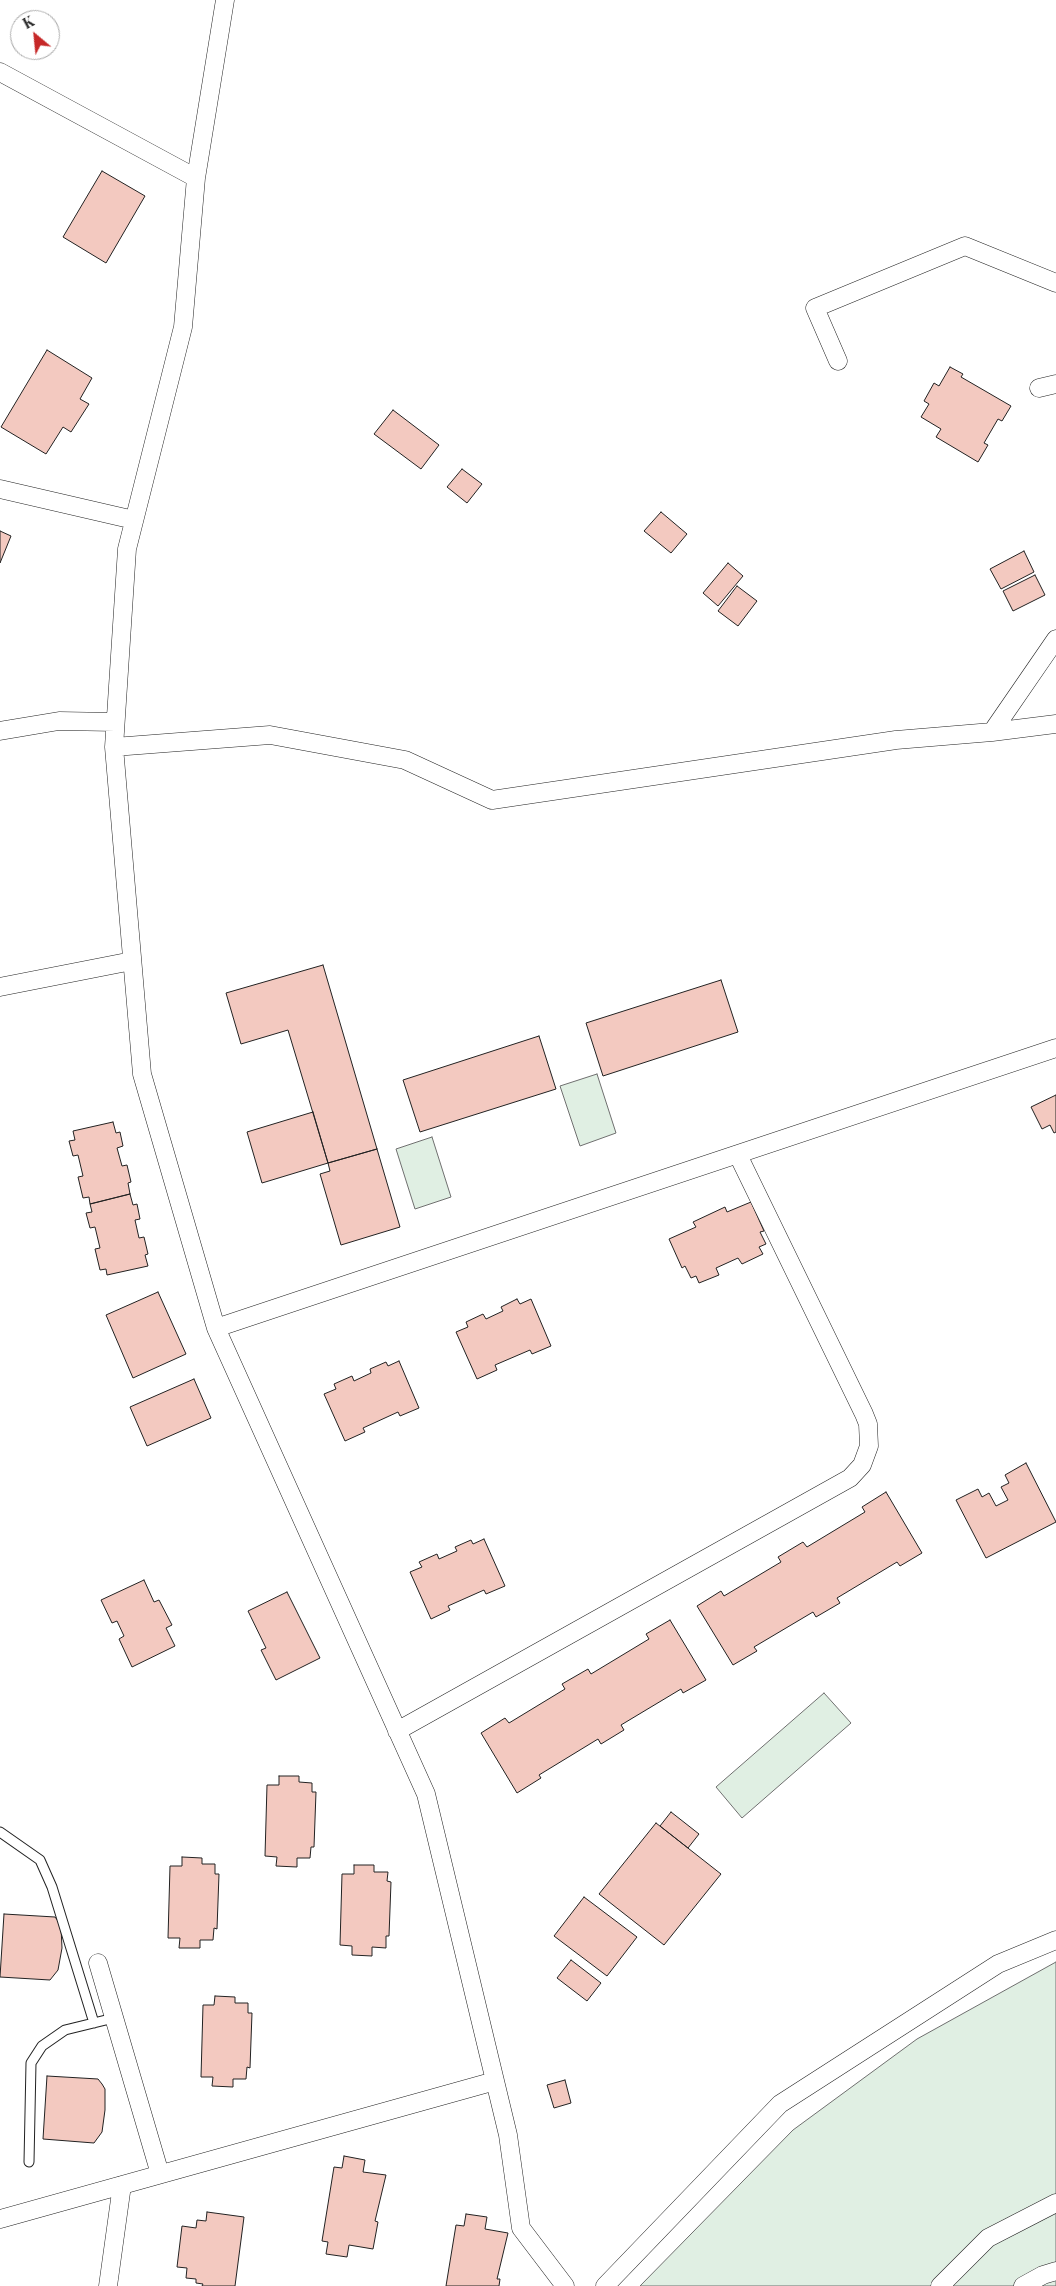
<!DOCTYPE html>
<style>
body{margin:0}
#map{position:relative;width:1056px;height:2286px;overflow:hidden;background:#fff;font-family:"Playfair Display",serif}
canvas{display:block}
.north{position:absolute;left:10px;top:10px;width:50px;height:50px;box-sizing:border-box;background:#fff;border:1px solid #a7a7a7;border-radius:50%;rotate:332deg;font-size:14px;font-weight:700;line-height:20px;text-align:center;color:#222}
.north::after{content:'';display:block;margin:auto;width:18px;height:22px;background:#c62828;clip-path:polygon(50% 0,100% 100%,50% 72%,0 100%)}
</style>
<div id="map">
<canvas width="1056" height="2286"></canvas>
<div class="north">K</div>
</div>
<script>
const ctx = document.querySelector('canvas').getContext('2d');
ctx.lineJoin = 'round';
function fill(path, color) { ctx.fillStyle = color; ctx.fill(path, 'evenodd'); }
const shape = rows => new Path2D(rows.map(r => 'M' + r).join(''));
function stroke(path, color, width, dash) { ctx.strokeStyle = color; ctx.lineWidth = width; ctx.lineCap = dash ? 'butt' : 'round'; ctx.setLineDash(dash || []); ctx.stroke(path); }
const green = shape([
 [597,1074,616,1133,580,1146,560,1086,597,1074],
 [432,1137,451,1197,415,1209,396,1149,432,1137],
 [824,1693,851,1723,742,1818,716,1787,824,1693],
 [1056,1962,1056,2286,640,2286,793,2130,917,2039,1056,1962]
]);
fill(green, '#e0efe3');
stroke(green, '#6f6f6f', 1);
const building = shape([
 [102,171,145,196,106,263,63,237,102,171],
 [47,350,92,378,80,399,89,404,71,432,63,427,46,454,1,427,47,350],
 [950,367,963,374,961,377,1011,406,1002,421,998,419,984,443,988,445,978,462,936,437,941,429,921,417,929,404,924,401,934,383,939,386,950,367],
 [393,410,439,445,421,469,374,434,393,410],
 [462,469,482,484,467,503,447,487,462,469],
 [661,512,687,534,671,553,644,531,661,512],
 [0,531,11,536,0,563,0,531],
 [1024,551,1034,572,1001,589,990,569,1024,551],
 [728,563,743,576,718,606,703,593,728,563],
 [1035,575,1045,595,1013,611,1003,591,1035,575],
 [737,586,757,601,738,626,718,611,737,586],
 [323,965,377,1149,328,1163,288,1030,241,1044,226,993,323,965],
 [721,980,738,1032,603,1076,586,1023,721,980],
 [539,1036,556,1089,420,1132,403,1080,539,1036],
 [1056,1095,1056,1132,1054,1133,1050,1125,1042,1129,1031,1107,1056,1095],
 [313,1112,328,1163,262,1183,247,1132,313,1112],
 [113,1122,116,1133,120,1132,123,1146,117,1148,122,1166,127,1165,131,1182,128,1183,130,1194,90,1204,89,1197,83,1198,78,1177,83,1176,78,1155,73,1156,69,1141,75,1140,73,1131,113,1122],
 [377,1149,400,1227,341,1245,320,1174,330,1171,328,1163,377,1149],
 [130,1194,133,1205,137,1204,140,1219,135,1220,139,1238,144,1237,148,1254,145,1255,148,1266,107,1275,106,1269,100,1270,95,1249,100,1248,95,1227,90,1228,86,1213,92,1212,90,1204,130,1194],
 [751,1202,764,1231,760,1232,766,1244,759,1247,763,1254,742,1264,738,1258,716,1268,719,1275,699,1283,696,1276,691,1278,685,1266,682,1268,669,1239,696,1227,693,1222,725,1207,727,1212,751,1202],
 [158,1292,186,1354,133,1378,106,1315,158,1292],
 [517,1299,520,1304,531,1299,551,1346,532,1354,530,1350,495,1365,497,1370,477,1379,456,1332,468,1327,466,1322,483,1314,486,1319,503,1311,501,1307,517,1299],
 [399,1361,419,1408,400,1416,398,1412,363,1428,365,1432,345,1441,324,1394,336,1389,334,1384,352,1376,354,1381,371,1373,370,1369,386,1362,388,1366,399,1361],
 [194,1379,211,1418,147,1446,130,1407,194,1379],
 [1026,1463,1056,1522,986,1558,956,1500,978,1489,982,1497,989,1493,996,1506,1008,1500,1001,1487,1009,1483,1005,1475,1026,1463],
 [886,1492,922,1553,900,1566,897,1562,837,1598,840,1603,816,1617,813,1612,754,1647,757,1651,733,1665,697,1606,721,1591,724,1596,781,1562,778,1557,803,1542,807,1547,865,1512,862,1507,886,1492],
 [484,1539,505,1586,486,1594,484,1590,448,1606,450,1610,431,1619,410,1572,422,1567,419,1562,437,1554,439,1559,457,1551,455,1547,471,1540,473,1544,484,1539],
 [144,1580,154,1602,159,1600,172,1625,166,1628,175,1646,132,1667,119,1639,124,1636,117,1621,112,1623,101,1600,144,1580],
 [287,1592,320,1658,276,1680,261,1650,266,1648,248,1611,287,1592],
 [670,1620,706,1680,683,1693,681,1689,621,1725,624,1730,601,1744,598,1739,539,1775,541,1778,517,1793,481,1733,505,1718,509,1723,565,1689,562,1684,588,1669,591,1674,649,1639,646,1634,670,1620],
 [279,1776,299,1776,299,1782,312,1783,312,1792,316,1792,314,1847,311,1847,310,1858,297,1858,297,1867,276,1866,277,1857,265,1856,267,1785,279,1785,279,1776],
 [671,1812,699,1834,688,1848,660,1826,671,1812],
 [656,1823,721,1874,664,1945,599,1894,656,1823],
 [182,1857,202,1858,202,1864,215,1864,215,1874,219,1874,217,1929,214,1928,213,1940,200,1940,200,1948,179,1948,180,1938,168,1938,170,1866,182,1866,182,1857],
 [354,1865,374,1865,374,1872,388,1872,387,1881,391,1882,389,1936,386,1936,386,1948,372,1947,372,1956,352,1955,352,1946,340,1945,342,1874,354,1874,354,1865],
 [584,1897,637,1937,607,1976,554,1936,584,1897],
 [4,1914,55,1917,58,1921,61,1927,62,1948,58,1970,50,1980,0,1977,4,1914],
 [571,1960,601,1983,587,2001,557,1978,571,1960],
 [215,1996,235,1997,235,2003,248,2003,248,2013,252,2013,250,2068,247,2067,246,2079,233,2079,233,2087,212,2086,213,2077,201,2077,203,2005,214,2005,215,1996],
 [47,2076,98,2079,102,2084,105,2089,105,2110,102,2132,94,2143,43,2139,47,2076],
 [565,2080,571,2103,554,2108,547,2085,565,2080],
 [344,2156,365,2160,363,2172,386,2175,375,2221,378,2222,373,2249,349,2245,347,2257,326,2254,328,2242,322,2241,334,2167,342,2168,344,2156],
 [207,2212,244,2217,235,2286,202,2286,203,2284,196,2283,196,2279,186,2278,187,2268,177,2267,182,2226,196,2228,197,2220,206,2221,207,2212],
 [466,2214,487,2217,485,2229,508,2233,497,2279,500,2279,499,2286,446,2286,456,2225,464,2226,466,2214]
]);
fill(building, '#f3c9c0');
stroke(building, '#222', 1);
const lane = shape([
 [0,1832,40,1860,52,1887,94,2023],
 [29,2162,31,2063,42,2046,65,2030,114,2018]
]);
const street = shape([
 [225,0,196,178,183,327,127,549,114,747,142,1074,216,1328,426,1794,508,2135,521,2228,565,2286],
 [0,72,196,178],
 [838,361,815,308,965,246,1056,283],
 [1039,388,1056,384],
 [0,489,134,520],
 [1056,639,992,732,1056,724],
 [0,731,59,721,115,722],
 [114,747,270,735,405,760,492,800,896,740,992,732],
 [0,987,132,961],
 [216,1328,1056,1048],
 [397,1731,850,1478,862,1465,869,1446,868,1424,864,1414,738,1155],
 [98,1963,160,2174],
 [0,2219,495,2081],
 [108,2286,122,2185],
 [605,2286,780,2104,998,1964,1056,1940],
 [940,2286,988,2238,1056,2203],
 [1023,2286,1043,2275,1056,2271]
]);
stroke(lane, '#222', 11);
stroke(street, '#222', 19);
stroke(lane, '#fff', 9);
stroke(street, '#fff', 18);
</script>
